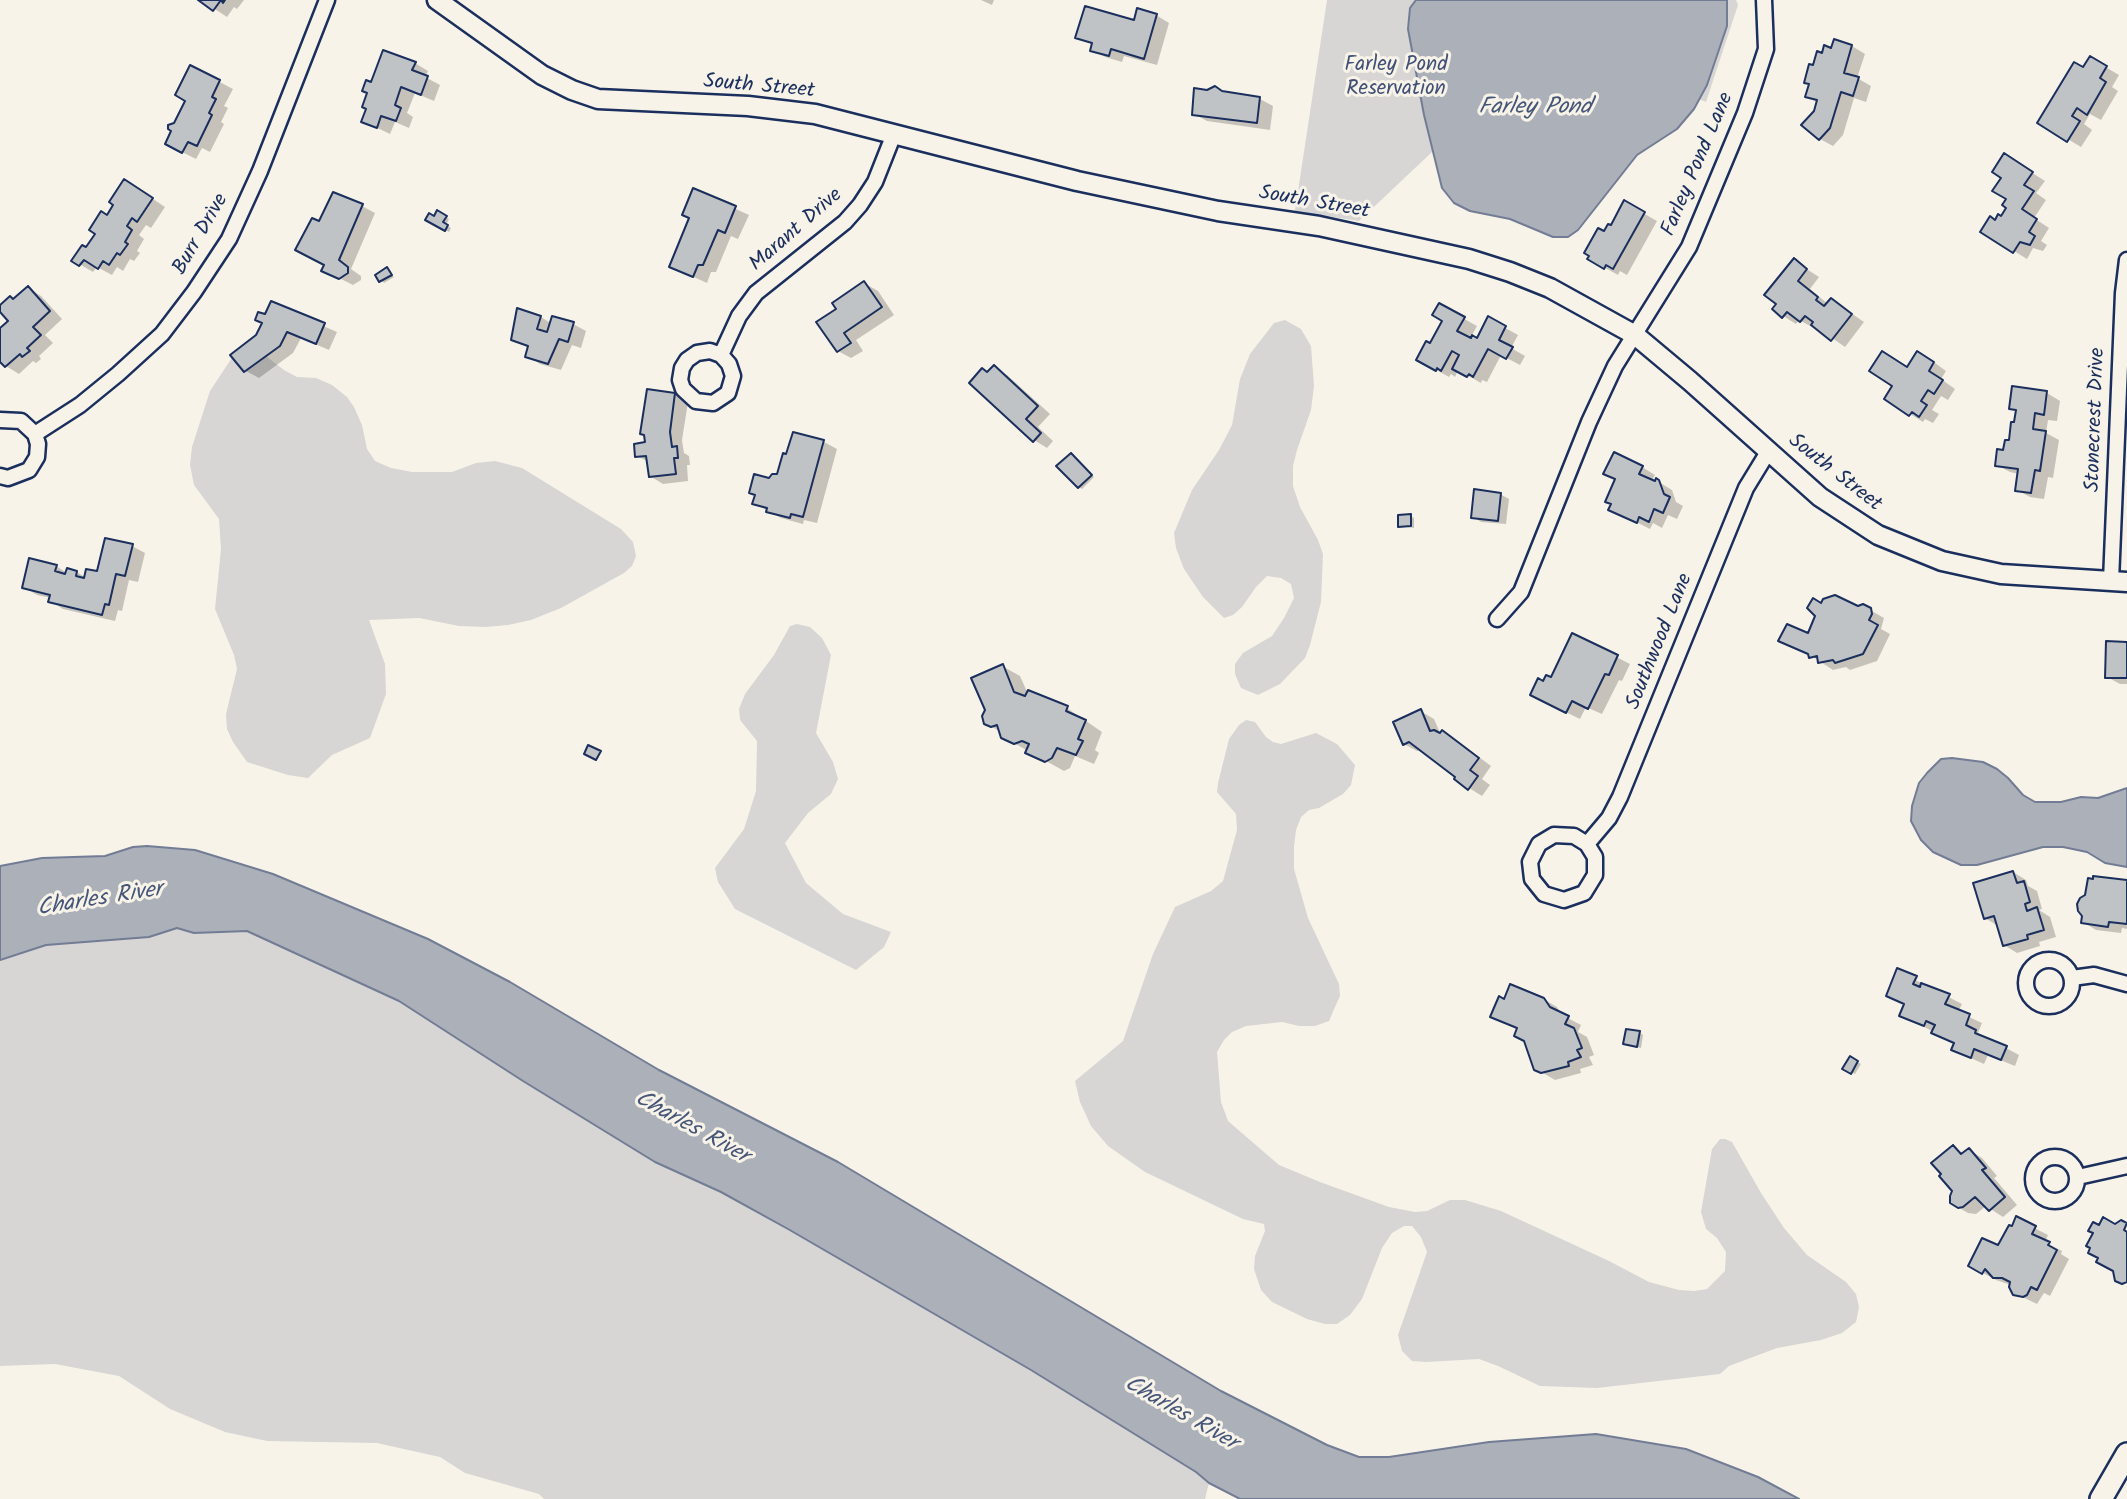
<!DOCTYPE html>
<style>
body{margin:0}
canvas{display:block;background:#f7f3e8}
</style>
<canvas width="2127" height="1499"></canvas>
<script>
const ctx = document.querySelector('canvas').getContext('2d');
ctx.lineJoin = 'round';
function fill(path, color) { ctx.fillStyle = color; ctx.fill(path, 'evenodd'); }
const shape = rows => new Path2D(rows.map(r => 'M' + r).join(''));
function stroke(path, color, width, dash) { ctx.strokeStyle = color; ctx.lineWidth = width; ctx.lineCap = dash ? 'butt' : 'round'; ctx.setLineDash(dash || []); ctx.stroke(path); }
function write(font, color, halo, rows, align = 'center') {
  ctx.font = font + ' Kalam,sans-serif'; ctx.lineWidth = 6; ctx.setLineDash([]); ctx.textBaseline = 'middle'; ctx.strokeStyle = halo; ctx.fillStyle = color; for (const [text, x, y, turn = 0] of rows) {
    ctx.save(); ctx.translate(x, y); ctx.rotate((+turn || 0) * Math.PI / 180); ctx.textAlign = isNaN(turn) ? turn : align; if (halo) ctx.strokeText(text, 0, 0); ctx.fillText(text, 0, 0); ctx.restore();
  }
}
fill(shape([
 [1327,0,1736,0,1738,5,1706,102,1677,90,1450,135,1359,221,1295,211],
 [1285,320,1301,329,1311,346,1314,386,1311,410,1297,450,1293,466,1293,486,1300,507,1318,540,1323,554,1321,602,1310,645,1305,658,1280,684,1258,695,1241,688,1235,674,1235,664,1243,653,1272,636,1284,618,1294,598,1291,584,1281,578,1267,576,1256,587,1242,607,1233,615,1224,618,1203,597,1184,569,1176,548,1174,533,1192,490,1219,450,1232,425,1240,379,1250,354,1274,323],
 [237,350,258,350,284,370,297,377,316,378,332,385,347,397,354,407,362,425,367,449,375,461,391,468,412,472,452,472,476,463,495,461,522,468,621,529,633,542,636,556,632,566,624,573,561,608,531,620,508,625,486,627,459,626,419,618,369,620,385,664,386,694,370,738,332,755,308,778,288,775,247,762,233,742,227,729,226,714,237,669,234,655,215,609,221,549,219,519,194,485,190,465,192,447,210,391],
 [797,624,810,627,822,638,831,655,816,733,833,762,838,779,831,794,808,813,785,843,806,883,843,914,891,932,884,947,856,970,735,909,718,882,715,868,744,829,756,791,757,741,740,720,739,709,745,694,774,655,790,626],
 [1246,720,1255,722,1266,737,1273,742,1281,744,1316,733,1337,744,1355,765,1351,785,1343,794,1319,808,1309,810,1301,817,1296,830,1294,847,1294,869,1308,918,1339,984,1340,996,1335,1007,1329,1021,1315,1026,1299,1026,1282,1022,1246,1026,1232,1032,1224,1040,1217,1052,1221,1102,1228,1121,1279,1165,1320,1182,1389,1207,1415,1212,1427,1211,1450,1200,1465,1200,1501,1211,1609,1261,1649,1282,1679,1290,1694,1291,1707,1289,1725,1271,1726,1252,1717,1238,1706,1229,1701,1212,1712,1149,1720,1139,1725,1139,1732,1142,1761,1193,1784,1228,1807,1255,1846,1282,1856,1294,1859,1307,1856,1322,1842,1333,1821,1340,1777,1348,1729,1366,1720,1374,1597,1388,1540,1386,1498,1366,1479,1359,1426,1362,1412,1361,1402,1351,1398,1335,1427,1252,1421,1237,1412,1226,1404,1226,1392,1233,1382,1248,1362,1299,1350,1315,1337,1324,1325,1324,1307,1319,1272,1302,1261,1290,1254,1269,1255,1256,1265,1231,1264,1224,1243,1219,1145,1172,1108,1146,1091,1126,1080,1102,1075,1081,1123,1041,1153,954,1175,907,1211,891,1223,881,1237,830,1236,814,1217,792,1218,783,1229,739,1239,725],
 [177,928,194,933,247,931,399,1001,523,1081,655,1162,721,1192,788,1229,1031,1370,1196,1472,1209,1483,1205,1499,544,1499,539,1494,465,1473,440,1457,377,1443,267,1441,225,1432,170,1409,119,1376,55,1364,0,1366,0,960,46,945,149,937]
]), '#d7d6d4');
const water = shape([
 [1416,0,1727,0,1727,26,1707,85,1694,109,1677,129,1637,155,1578,230,1568,237,1553,237,1510,219,1470,211,1454,203,1442,188,1424,115,1408,29,1410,8,1416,0],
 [1952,758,1983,762,1997,769,2008,778,2023,795,2035,802,2061,802,2081,797,2098,798,2127,788,2127,867,2105,863,2087,852,2063,847,2043,847,1977,865,1961,865,1933,852,1921,840,1911,821,1912,806,1919,783,1927,773,1941,759,1952,758],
 [147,846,195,850,273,874,428,939,510,982,659,1070,838,1162,1221,1391,1327,1445,1359,1457,1389,1457,1489,1442,1596,1434,1686,1449,1758,1477,1799,1499,1240,1499,1209,1483,1196,1472,1031,1370,788,1229,721,1192,655,1162,523,1081,399,1001,247,931,194,933,177,928,149,937,46,945,0,960,0,866,42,858,105,856,133,847,147,846]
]);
fill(water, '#acb0b9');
stroke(water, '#727c95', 2);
fill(shape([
 [201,0,244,0,237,9,234,7,227,17],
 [981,0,994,0,992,5],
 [1156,15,1169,23,1157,65,1124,56,1122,62,1105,57,1092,50,1093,45,1077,37],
 [1852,46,1865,54,1857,78,1871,86,1866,102,1854,98,1843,135,1833,146,1820,139,1815,111,1818,103,1807,96,1814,67,1823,55,1832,50],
 [2090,58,2119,75,2112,87,2118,91,2101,120,2090,114,2084,124,2092,130,2081,147,2039,122],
 [415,63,428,71,425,77,440,85,434,101,415,93,407,113,413,117,409,128,395,122,390,134,363,121,372,85],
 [191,67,233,89,224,106,228,108,221,122,224,124,210,152,202,148,196,159,180,151,175,124,187,100],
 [1222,93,1260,99,1273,106,1270,130,1207,121,1194,114],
 [2017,163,2045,181,2036,193,2046,200,2034,218,2049,228,2041,241,2047,245,2043,251,2033,248,2027,259,2014,251,1995,222,2002,218,2008,208],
 [138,189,165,207,151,228,146,225,139,235,144,239,137,251,140,253,134,261,130,259,123,271,117,267,112,275,97,267,93,272,74,261,87,249,107,217],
 [694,190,749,215,738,239,731,236,716,272,711,272,707,283,685,273],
 [1625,203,1657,221,1627,275,1620,271,1618,275,1602,266,1604,234,1611,227],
 [362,206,375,213,351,269,361,276,361,280,353,285,323,270,325,267,320,223],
 [437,213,449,219,446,225,451,228,449,232,428,220,434,218],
 [1794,261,1819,277,1810,289,1828,304,1832,300,1864,322,1845,347,1815,326,1814,328,1799,320,1796,324,1783,316],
 [387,269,394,277,384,283,377,275],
 [864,283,878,291,894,315,856,340,863,351,851,358,838,351,838,309],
 [28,288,41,296,62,319,45,335,53,343,39,356,41,359,36,363,33,361,19,374,6,366,0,359,0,330,10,321,0,307,14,301],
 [271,303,337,332,329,350,301,338,293,353,259,378,246,371,233,355,258,336],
 [1439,305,1477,326,1471,337,1477,340,1489,319,1518,335,1511,348,1525,356,1520,365,1501,355,1487,382,1482,380,1481,383,1458,370,1455,377,1451,374,1449,377,1418,360,1431,346,1444,321],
 [541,317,552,324,573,324,586,331,581,348,572,345,561,370,540,364,527,356,529,348,513,340],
 [1931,360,1946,371,1941,379,1955,389,1948,400,1941,396,1932,410,1939,414,1933,423,1925,419,1923,422,1886,399,1908,368],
 [994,367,1007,375,1050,414,1038,427,1053,441,1047,448,1034,440,988,373],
 [2014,388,2047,393,2060,401,2057,421,2048,420,2046,433,2059,440,2053,478,2048,477,2044,499,2030,497,2017,490,2019,474,2010,472,1997,465,2010,442,2016,424,2017,412,2011,408],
 [675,394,688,402,682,440,684,453,689,456,690,465,687,465,688,481,663,484,650,476,649,462,637,456,647,444,646,435],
 [794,434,824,442,837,449,817,523,804,520,803,524,781,518,754,503,778,475,788,456],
 [1074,457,1094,477,1082,489,1079,487],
 [1642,467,1655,475,1651,482,1656,484,1657,481,1672,490,1676,502,1683,506,1677,519,1668,515,1662,528,1653,523,1650,529,1610,509],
 [1500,494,1509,499,1506,524,1481,522,1473,517],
 [1410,516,1414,518,1414,528,1400,526],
 [132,546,145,553,138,582,129,580,122,611,118,610,115,621,63,609,50,601,51,598,37,595,24,587,56,566,67,573,77,572,86,578,98,573],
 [1822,605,1858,608,1863,606,1884,618,1881,629,1890,634,1877,661,1850,670,1846,667,1833,670,1810,655,1781,641,1809,635],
 [1573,635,1630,664,1622,681,1619,680,1602,714,1586,707,1580,719,1545,702,1544,683,1552,680],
 [2127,643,2127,684,2120,684,2107,677],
 [1002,666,1020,676,1028,694,1067,708,1102,732,1095,750,1099,753,1094,764,1075,756,1070,768,1064,771,1003,737,1001,732,985,723],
 [1420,711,1434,719,1441,735,1443,733,1456,740,1491,766,1482,779,1490,785,1482,796,1469,788,1458,777,1421,750,1417,751,1404,744],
 [2013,872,2026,880,2028,886,2037,891,2042,909,2039,910,2050,917,2056,937,2039,942,2040,946,2017,953,2004,945,1998,926,1985,918],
 [2095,881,2127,882,2127,929,2122,928,2121,933,2096,930,2083,922,2087,896],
 [1898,971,1962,1004,1958,1012,1982,1023,1978,1033,2019,1055,2015,1066,1988,1055,1984,1064,1966,1056,1954,1049,1956,1044,1902,1015,1906,1005,1888,995],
 [1543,999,1557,1007,1562,1015,1581,1025,1578,1032,1587,1037,1594,1055,1589,1057,1593,1065,1580,1069,1581,1073,1555,1080,1536,1069,1519,1029,1493,1016,1505,1001],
 [1640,1033,1643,1035,1641,1048,1625,1044],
 [1850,1058,1861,1064,1855,1074,1844,1068],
 [1953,1147,1964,1154,1969,1150,1982,1158,1997,1176,1994,1178,2017,1205,2003,1217,1986,1206,1976,1214,1968,1213,1954,1205],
 [2017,1219,2048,1235,2045,1242,2062,1251,2061,1254,2069,1259,2050,1296,2044,1293,2037,1304,2014,1293,2011,1285,1996,1280,1970,1266,1999,1248]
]), '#0003');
const building = shape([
 [198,0,225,0,223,3,221,0,213,11,198,0],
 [1085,6,1134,20,1137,8,1157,14,1144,59,1111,49,1109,56,1090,51,1092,43,1075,38,1085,6],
 [1834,39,1852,45,1844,73,1859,77,1853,96,1841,92,1830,128,1819,140,1801,125,1814,111,1817,100,1805,97,1809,84,1804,83,1809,64,1813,65,1817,51,1822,53,1824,45,1831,48,1834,39],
 [383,50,416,62,412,70,428,76,421,95,401,87,395,105,401,108,396,121,381,116,377,128,361,122,366,109,362,107,367,93,362,91,366,80,371,82,383,50],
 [2090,56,2107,66,2100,78,2106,82,2087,115,2077,108,2072,116,2080,121,2067,142,2037,123,2074,62,2083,67,2090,56],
 [190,65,220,80,212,97,216,99,209,113,212,115,197,146,188,142,182,153,165,144,171,131,168,129,168,125,174,123,185,101,175,95,190,65],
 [1215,86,1222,91,1260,97,1257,123,1192,115,1194,88,1207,90,1215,86],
 [2004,153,2033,172,2024,185,2034,191,2022,209,2037,219,2029,232,2035,236,2030,245,2020,242,2013,253,1980,232,1990,216,1995,220,1998,214,2001,216,2006,208,2002,205,2006,199,1992,191,2001,178,1992,172,2004,153],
 [124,179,153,198,137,222,132,218,127,226,132,230,125,242,128,244,120,255,117,253,109,265,103,261,98,269,84,260,79,266,71,261,82,245,86,247,95,234,89,230,101,211,107,215,113,205,109,202,124,179],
 [693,188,736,206,725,233,718,230,703,265,698,265,693,277,669,267,689,218,682,215,693,188],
 [333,192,363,204,339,260,348,267,348,273,339,279,321,271,324,265,295,250,312,218,319,221,333,192],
 [1624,200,1645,212,1613,269,1606,265,1604,269,1587,259,1589,256,1584,253,1598,228,1604,231,1608,224,1611,225,1624,200],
 [437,210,447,216,443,222,448,225,445,231,425,220,429,213,434,216,437,210],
 [1794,258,1807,269,1798,281,1818,297,1816,300,1824,306,1831,298,1852,314,1831,341,1811,325,1813,322,1805,316,1800,322,1787,312,1782,318,1772,309,1776,304,1764,295,1794,258],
 [387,267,392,275,379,282,375,275,387,267],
 [864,281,882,307,844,333,851,343,837,352,816,322,836,309,832,303,864,281],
 [28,286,50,311,33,327,41,335,27,348,30,351,22,357,20,354,5,367,0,362,0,328,8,321,0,312,0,305,10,296,13,299,28,286],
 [271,301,325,323,316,344,287,332,280,346,244,372,230,355,256,335,262,323,255,320,258,312,265,314,271,301],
 [1439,303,1465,317,1457,331,1471,338,1472,335,1477,338,1488,316,1506,326,1499,340,1513,347,1506,359,1488,349,1473,377,1469,374,1467,377,1452,369,1459,355,1452,351,1441,371,1437,368,1436,371,1416,360,1426,341,1430,343,1442,321,1432,315,1439,303],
 [517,308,541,316,537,329,547,332,552,316,574,322,568,342,559,339,548,364,525,357,528,346,511,340,517,308],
 [1882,351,1907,367,1917,351,1934,362,1929,371,1943,380,1934,394,1928,390,1921,401,1927,405,1919,417,1912,412,1909,416,1884,399,1892,386,1869,371,1882,351],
 [994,365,1038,406,1026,419,1041,433,1033,442,969,383,982,368,987,372,994,365],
 [2012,386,2047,391,2044,415,2035,413,2033,429,2046,431,2040,471,2035,470,2031,493,2015,491,2018,469,1995,466,1997,449,2003,450,2005,440,2009,440,2011,422,2014,422,2016,410,2009,409,2012,386],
 [647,389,675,393,670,432,672,447,677,446,678,458,674,458,676,474,649,477,646,456,635,457,634,444,645,442,644,435,640,434,647,389],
 [793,432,824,440,803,517,791,514,790,518,766,512,767,508,752,504,755,495,749,493,754,474,769,478,772,474,777,474,783,453,786,454,793,432],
 [1614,452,1643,466,1639,474,1655,481,1656,478,1659,480,1664,494,1670,497,1663,513,1654,509,1649,522,1639,517,1637,523,1608,510,1611,504,1605,502,1615,479,1603,474,1614,452],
 [1071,453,1092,475,1078,488,1056,466,1071,453],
 [1474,489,1501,493,1498,521,1471,518,1474,489],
 [1411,514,1411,526,1398,527,1398,515,1411,514],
 [105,538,133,544,125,576,116,574,109,605,105,604,102,615,48,602,50,595,22,588,29,558,57,565,55,571,65,574,67,568,77,571,76,576,84,578,86,569,97,571,105,538],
 [1835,595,1858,606,1863,604,1871,608,1872,614,1869,620,1878,625,1863,654,1835,663,1833,660,1818,663,1817,656,1809,658,1808,654,1778,641,1787,624,1808,633,1815,616,1807,608,1813,598,1821,603,1823,599,1835,595],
 [1572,633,1618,655,1609,675,1605,674,1588,709,1572,701,1566,713,1530,695,1538,678,1543,681,1546,675,1551,677,1572,633],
 [2106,641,2127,642,2127,678,2105,678,2106,641],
 [1003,664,1014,692,1025,696,1028,690,1068,706,1066,711,1086,720,1078,739,1083,741,1076,755,1057,748,1052,758,1045,762,1025,753,1029,744,1022,741,1014,744,1001,738,997,725,991,727,984,724,982,716,985,710,971,678,1003,664],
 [1421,709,1430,731,1434,730,1440,733,1442,730,1479,758,1470,770,1478,776,1468,790,1454,779,1455,777,1409,742,1403,745,1393,722,1421,709],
 [588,745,601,751,596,760,584,754,588,745],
 [2013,871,2017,883,2024,881,2030,902,2025,904,2027,911,2037,907,2044,930,2027,935,2028,939,2003,946,1994,916,1984,919,1973,883,2013,871],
 [2093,876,2127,880,2127,924,2109,922,2108,927,2081,923,2082,916,2078,911,2077,904,2080,898,2085,895,2088,878,2093,879,2093,876],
 [1897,968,1917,976,1913,984,1920,987,1921,983,1950,994,1945,1004,1970,1014,1966,1025,1976,1030,1975,1033,2007,1046,2001,1060,1974,1049,1971,1058,1951,1050,1954,1043,1931,1033,1935,1025,1926,1021,1924,1026,1899,1016,1904,1004,1886,996,1897,968],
 [1510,984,1544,998,1550,1007,1569,1016,1565,1024,1574,1028,1582,1048,1577,1050,1581,1057,1568,1062,1569,1066,1541,1073,1534,1070,1524,1041,1514,1036,1517,1028,1490,1017,1499,996,1504,999,1510,984],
 [1626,1029,1640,1031,1637,1047,1623,1044,1626,1029],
 [1850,1056,1858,1061,1851,1074,1842,1069,1850,1056],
 [1953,1145,1961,1154,1969,1148,1986,1168,1982,1170,2005,1197,1989,1211,1975,1197,1963,1207,1958,1208,1950,1203,1950,1196,1952,1191,1939,1176,1941,1174,1931,1163,1953,1145],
 [2016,1216,2036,1226,2032,1234,2050,1242,2048,1245,2057,1250,2037,1290,2031,1287,2027,1295,2023,1297,2013,1295,2009,1287,2010,1282,2002,1278,1993,1278,1985,1269,1982,1274,1968,1266,1982,1238,1998,1245,2009,1225,2012,1226,2016,1216],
 [2103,1217,2115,1224,2121,1220,2127,1223,2124,1230,2127,1232,2127,1282,2122,1284,2115,1281,2113,1271,2096,1262,2098,1258,2088,1253,2090,1248,2086,1246,2093,1233,2088,1231,2093,1222,2099,1225,2103,1217]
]);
fill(building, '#c0c3c5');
stroke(building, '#1b2f5e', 2);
const minor = shape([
 [721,355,729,364,733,376,728,393,713,403,696,401,683,389,680,380,682,368,687,360,697,353,710,351,721,355,739,316,756,293,845,222,860,205,875,182,894,134],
 [0,420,21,421,35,434,38,444,37,457,29,470,8,478,0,476],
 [35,434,80,405,118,374,162,334,194,292,229,239,260,171,327,0],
 [2111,581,2123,293,2127,260],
 [1497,619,1521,592,1589,422,1615,366,1689,247,1745,113,1766,49,1764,0],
 [1587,844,1595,857,1595,875,1584,893,1564,900,1544,894,1532,879,1530,862,1539,844,1554,835,1574,836,1587,844,1609,818,1620,797,1746,488,1768,452],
 '2026 983a23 23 0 1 1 46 0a23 23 0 1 1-46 0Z',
 [2072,978,2094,975,2127,984],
 '2033 1179a22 22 0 1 1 44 0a22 22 0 1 1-44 0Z',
 [2078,1177,2127,1166]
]);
const tertiary = shape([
 [437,0,542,75,572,90,598,99,748,106,815,114,1077,181,1218,211,1319,226,1469,259,1510,272,1550,288,1635,335,1690,381,1820,497,1878,535,1942,561,2001,574,2127,582]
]);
const secondary = shape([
 [2101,1499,2127,1454]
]);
stroke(minor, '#1b2f5e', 19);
stroke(tertiary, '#1b2f5e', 23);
stroke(secondary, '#1b2f5e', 26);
stroke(minor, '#f7f3e8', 14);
stroke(tertiary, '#f7f3e8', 18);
stroke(secondary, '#f7f3e8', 21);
write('21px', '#415076', '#f7f3e8', [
 ["Farley Pond",1396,66],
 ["Reservation",1396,90]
]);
write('21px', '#1b2f5e', '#f7f3e8', [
 ["South Street",759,88,5],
 ["Farley Pond Lane",1699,165,-67],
 ["South Street",1314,204,10],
 ["Marant Drive",797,231,-41],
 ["Burr Drive",202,235,-60],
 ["Stonecrest Drive",2097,420,-88],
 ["South Street",1834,474,38],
 ["Southwood Lane",1661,642,-68]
]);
write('italic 23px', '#465679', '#f7f3e8', [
 ["Farley Pond",1535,109],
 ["Charles River",100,901,-9],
 ["Charles River",691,1129,29],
 ["Charles River",1180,1415,30]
]);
</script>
